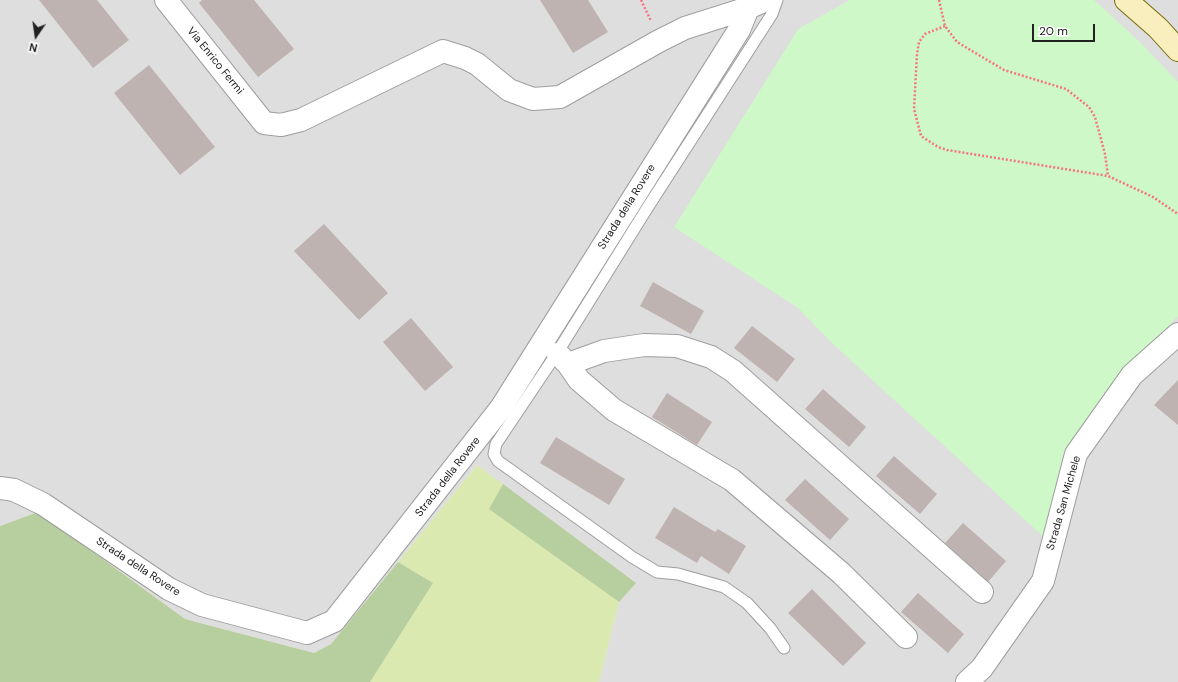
<!DOCTYPE html>
<style>
body{margin:0}
#map{position:relative;width:1178px;height:682px;overflow:hidden;background:#f1ece8;font-family:"DM Sans",sans-serif}
canvas{display:block}
.north{position:absolute;left:16px;top:16px;width:40px;height:40px;-webkit-text-stroke:3px #fff;paint-order:stroke;rotate:193deg;font-size:11px;font-weight:700;line-height:16px;text-align:center;color:#212121}
.north::after{content:'';display:block;margin:auto;width:14px;height:18px;background:#212121;clip-path:polygon(50% 0,100% 100%,50% 72%,0 100%)}
.scale{position:absolute;left:1032px;top:24px;width:63px;height:18px;box-sizing:border-box;border:2px solid #212121;border-top:0;padding-left:5px;font-size:12px;line-height:14px;white-space:nowrap;color:#212121;-webkit-text-stroke:3px #fff;paint-order:stroke}
</style>
<div id="map">
<canvas width="1178" height="682"></canvas>
<div class="north">N</div>
<div class="scale">20 m</div>
</div>
<script>
const ctx = document.querySelector('canvas').getContext('2d');
ctx.lineJoin = 'round';
function fill(path, color) { ctx.fillStyle = color; ctx.fill(path, 'evenodd'); }
const shape = rows => new Path2D(rows.map(r => 'M' + r).join(''));
function stroke(path, color, width, dash) { ctx.strokeStyle = color; ctx.lineWidth = width; ctx.lineCap = dash ? 'butt' : 'round'; ctx.setLineDash(dash || []); ctx.stroke(path); }
function write(font, color, halo, rows, align = 'center') {
  ctx.font = font + ' "DM Sans",sans-serif'; ctx.lineWidth = 3; ctx.setLineDash([]); ctx.textBaseline = 'middle'; ctx.strokeStyle = halo; ctx.fillStyle = color; for (const [text, x, y, turn = 0] of rows) {
    ctx.save(); ctx.translate(x, y); ctx.rotate((+turn || 0) * Math.PI / 180); ctx.textAlign = isNaN(turn) ? turn : align; if (halo) ctx.strokeText(text, 0, 0); ctx.fillText(text, 0, 0); ctx.restore();
  }
}
fill(shape([
 [0,0,1178,0,1178,682,599,682,619,602,635,583,477,465,331,644,314,653,185,619,38,512,0,526]
]), '#dfdede');
fill(shape([
 [477,465,503,484,490,509,619,602,599,682,370,682,433,583,398,562]
]), '#d9e9b0');
fill(shape([
 [503,484,636,583,619,602,489,509],
 [38,512,185,619,314,653,331,644,398,562,433,583,370,682,0,682,0,526]
]), '#b7ce9e');
fill(shape([
 [850,0,1094,0,1140,42,1178,82,1178,316,1125,370,1047,540,833,344,798,308,674,227,798,29]
]), '#cef8c7');
fill(shape([
 [772,14,798,29,674,227,646,210]
]), '#ddd');
fill(shape([
 [39,0,97,0,129,40,93,68],
 [202,0,254,0,294,49,258,77,199,3],
 [540,0,588,0,608,32,573,53],
 [149,65,215,147,180,175,114,93],
 [324,224,388,293,359,320,294,251],
 [653,282,704,311,691,334,640,306],
 [411,318,453,367,425,391,383,342],
 [752,326,795,359,777,382,734,348],
 [1178,380,1178,425,1154,405],
 [823,389,866,427,849,447,805,409],
 [667,393,712,422,697,445,652,417],
 [556,437,625,479,609,505,540,463],
 [894,456,937,494,920,514,876,476],
 [805,479,849,519,830,540,785,500],
 [674,507,715,532,718,529,746,546,729,574,701,556,697,563,655,538],
 [963,523,1006,561,988,582,945,543],
 [812,589,866,643,843,666,788,613],
 [918,593,964,634,948,653,901,612]
]), '#beb3b1');
const lane = shape([
 [777,0,772,14,646,210,557,353,496,444,494,454,498,461,632,557,657,572,678,574,724,587,747,603,770,628,784,648]
]);
const street = shape([
 [166,0,264,123,281,125,301,120,443,51,465,58,477,64,509,90,533,99,560,97,659,41,685,28,748,8,766,0],
 [558,354,568,364,579,380,614,410,732,480,841,573,906,637],
 [568,364,604,351,644,345,677,346,711,357,733,371,982,592],
 [0,488,14,490,43,504,169,589,202,605,307,633,334,621,501,408,739,30,748,8],
 [967,682,982,668,1043,581,1076,454,1132,375,1178,334]
]);
const secondary = shape([
 [1126,0,1158,28,1178,50]
]);
stroke(lane, '#9e9e9e', 13);
stroke(street, '#9e9e9e', 24);
stroke(secondary, '#776a09', 24);
stroke(shape([
 [641,0,651,21],
 [939,0,945,26,957,42,1004,70,1066,89,1089,107,1095,117,1105,154,1108,176],
 [945,26,925,34,919,42,917,54,914,109,921,136,938,147,947,150,1108,176,1153,197,1178,214]
]), '#f57484', 2.5, [2, 2]);
stroke(lane, '#fff', 11);
stroke(street, '#fff', 22);
stroke(secondary, '#f8eebe', 22);
write('11px', '#212121', '#fff', [
 ["Via Enrico Fermi",215,61,51],
 ["Strada della Rovere",627,207,-58],
 ["Strada della Rovere",448,477,-52],
 ["Strada San Michele",1064,503,-74],
 ["Strada della Rovere",138,567,33]
]);
</script>
